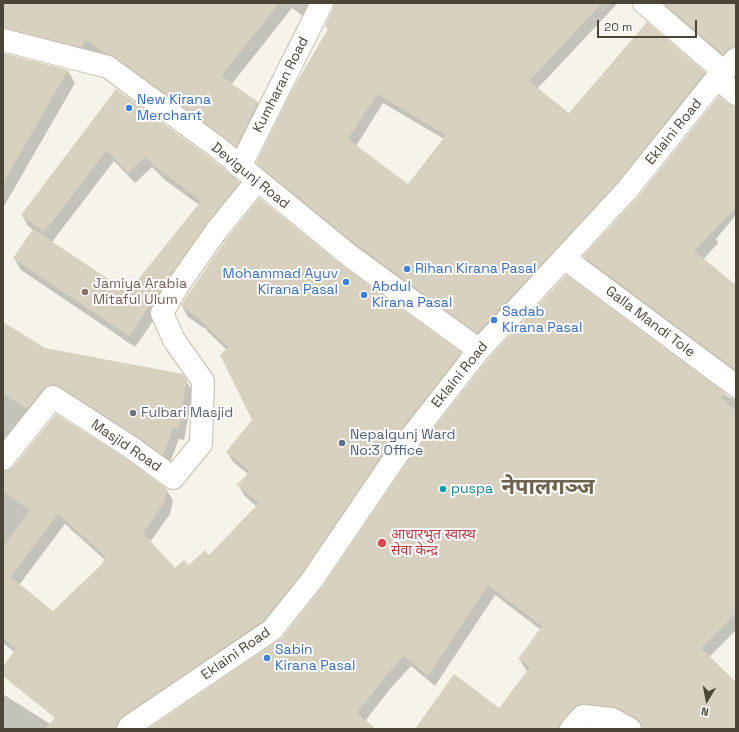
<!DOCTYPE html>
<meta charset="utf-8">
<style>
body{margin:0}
#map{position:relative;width:739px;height:732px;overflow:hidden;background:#f6f4ea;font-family:"Space Grotesk",sans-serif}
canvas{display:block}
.frame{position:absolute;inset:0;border:4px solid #4b4537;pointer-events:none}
.north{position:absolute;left:687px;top:680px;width:40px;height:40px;-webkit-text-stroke:3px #fff;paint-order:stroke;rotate:190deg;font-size:11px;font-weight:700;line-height:16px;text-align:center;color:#4b4537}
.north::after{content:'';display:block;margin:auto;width:14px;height:18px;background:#4b4537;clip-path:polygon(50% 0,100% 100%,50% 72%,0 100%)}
.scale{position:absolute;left:597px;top:20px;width:100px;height:18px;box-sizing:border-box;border:2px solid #4b4537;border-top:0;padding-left:5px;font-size:12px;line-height:14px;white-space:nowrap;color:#4b4537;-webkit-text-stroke:3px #fff;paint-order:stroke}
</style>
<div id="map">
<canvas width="739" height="732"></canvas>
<div class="frame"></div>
<div class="north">N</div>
<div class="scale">20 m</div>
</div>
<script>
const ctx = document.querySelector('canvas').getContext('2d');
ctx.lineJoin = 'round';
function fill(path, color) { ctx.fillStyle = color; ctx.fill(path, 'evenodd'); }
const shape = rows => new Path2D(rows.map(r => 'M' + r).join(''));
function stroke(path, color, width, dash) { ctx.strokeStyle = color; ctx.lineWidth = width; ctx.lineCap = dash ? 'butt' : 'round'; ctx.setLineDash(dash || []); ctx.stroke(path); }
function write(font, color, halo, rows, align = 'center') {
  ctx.font = font + ' "Space Grotesk","Noto Sans Devanagari",sans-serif'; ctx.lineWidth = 4; ctx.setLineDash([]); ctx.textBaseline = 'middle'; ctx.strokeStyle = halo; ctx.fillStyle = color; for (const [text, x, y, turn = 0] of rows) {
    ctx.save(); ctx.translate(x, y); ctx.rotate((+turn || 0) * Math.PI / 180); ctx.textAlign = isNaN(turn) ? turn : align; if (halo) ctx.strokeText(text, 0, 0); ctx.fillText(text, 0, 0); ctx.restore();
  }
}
fill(shape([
 [3,3,338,3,337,6,330,3,312,23,292,8,231,85,258,103,265,116,244,159,124,70,3,43],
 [353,3,618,3,537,89,569,115,647,23,705,73,711,84,484,343,365,256,263,173,257,163],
 [383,103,444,139,408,185,356,146],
 [664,3,736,3,736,60,730,65,670,14],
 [3,54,68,71,75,83,3,208],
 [116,90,239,183,246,194,213,235,135,347,21,270,14,258,33,230,28,226,22,215],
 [114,161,135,183,152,167,165,180,199,205,128,293,52,242],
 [727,104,736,107,736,215,716,239,718,243,703,260,736,286,736,376,590,267,584,256],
 [342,267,460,353,467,364,269,632,127,729,104,729,107,725,3,643,3,472,166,489,173,501,170,514,150,542,175,569,189,566,209,556,257,507,245,496,238,485,248,474,234,463,227,452,253,420,227,350,208,332,205,326,205,329,188,317,182,306],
 [65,524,105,560,105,563,53,612,19,585],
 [566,276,728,397,736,399,736,630,709,657,736,683,736,729,644,729,621,717,570,729,416,729,499,710,528,672,526,670,519,659,541,630,495,595,435,686,411,666,390,689,365,721,375,729,150,729,282,639],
 [3,323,45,349,186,381,193,392,184,440,179,439,169,465,67,397,3,458],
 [3,694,58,729,3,729]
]), '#0003');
fill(shape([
 [3,3,279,3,221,76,258,102,236,147,115,57,105,53,86,40,81,47,3,28],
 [334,3,602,3,529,81,569,113,647,22,705,72,618,182,477,333,358,246,256,163,291,92,328,29,325,26,333,9],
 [377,94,446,135,408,184,348,139],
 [663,3,736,3,736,47,732,47,727,50,723,54],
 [3,53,68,70,3,183],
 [116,89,209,157,240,182,207,223,129,336,13,258,33,229,128,292,201,201,157,168,145,157,128,173,107,150,44,232,21,215],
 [719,96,728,104,736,106,736,207,694,251,736,285,736,370,583,256,637,198],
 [259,198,343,266,461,352,387,448,302,573,263,621,123,716,118,722,116,729,45,729,55,718,3,676,3,666,16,649,3,638,3,547,30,510,3,491,3,471,8,470,13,467,56,414,125,458,167,489,164,503,143,533,175,568,184,560,189,565,205,550,209,555,259,503,237,485,250,471,226,452,252,420,220,355,228,347,201,321,199,317,199,319,181,305,227,238],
 [58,514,106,557,103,561,104,562,53,611,11,577],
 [566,275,725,393,721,398,736,411,736,613,701,648,736,682,736,729,642,729,641,723,636,718,618,708,584,704,579,704,574,708,562,721,559,729,415,729,454,674,499,708,530,667,518,659,542,626,488,585,428,676,404,656,384,678,357,713,376,729,148,729,282,638,322,587,407,462,489,358],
 [3,322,45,348,183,374,187,380,178,429,173,428,163,455,139,438,59,386,54,385,48,386,43,389,27,409,3,393]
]), '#d9d1bf');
const minor = shape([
 [644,3,724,72],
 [3,40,108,67,217,147,350,256,479,350],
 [717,78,736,94],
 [240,167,322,3],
 [564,258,736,386],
 [3,459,53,397,132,448,173,478,201,444,203,381,174,340,162,313,177,287,217,230,257,181],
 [128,729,130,726,272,630,312,580,397,455,479,350,627,190,717,78,736,59],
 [571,729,583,716,612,719,630,729]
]);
stroke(minor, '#c3bdac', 24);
stroke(minor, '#fff', 22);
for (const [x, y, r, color] of [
 [129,108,4,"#3f7fe0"],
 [407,269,4,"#3f7fe0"],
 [346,282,4,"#3f7fe0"],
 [85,292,4,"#8d6e63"],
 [364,295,4,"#3f7fe0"],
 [494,320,4,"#3f7fe0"],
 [133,413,4,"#6b7280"],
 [342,443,4,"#5c6f8a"],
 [443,489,4,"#0f9aa8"],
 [382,543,5,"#e0444e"],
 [267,658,4,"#3f7fe0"]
]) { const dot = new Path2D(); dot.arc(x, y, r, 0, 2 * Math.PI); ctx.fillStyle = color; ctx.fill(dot); stroke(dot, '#fff', 1.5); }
write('14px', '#4b4537', '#fff', [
 ["Kumharan Road",281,85,-63],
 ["Eklaini Road",674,132,-51],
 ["Devigunj Road",250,176,39],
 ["Galla Mandi Tole",650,322,37],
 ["Eklaini Road",460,375,-51],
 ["Masjid Road",126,446,34],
 ["Eklaini Road",236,654,-35]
]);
write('14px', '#366cbe', '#fff', [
 ["New Kirana",137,100],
 ["Merchant",137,116],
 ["Rihan Kirana Pasal",415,269],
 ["Mohammad Ayuv",338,274,"right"],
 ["Kirana Pasal",338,290,"right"],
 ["Abdul",372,287],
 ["Kirana Pasal",372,303],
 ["Sadab",502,312],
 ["Kirana Pasal",502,328],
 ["Sabin",275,650],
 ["Kirana Pasal",275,666]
], 'left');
write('14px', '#785e54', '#fff', [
 ["Jamiya Arabia",93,284],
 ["Mitaful Ulum",93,300]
], 'left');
write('14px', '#5b616d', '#fff', [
 ["Fulbari Masjid",141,413]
], 'left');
write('14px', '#4e5e75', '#fff', [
 ["Nepalgunj Ward",350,435],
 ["No:3 Office",350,451]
], 'left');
write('14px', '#0d838f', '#fff', [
 ["puspa",451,489]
], 'left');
write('14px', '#be3a42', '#fff', [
 ["आधारभुत स्वास्थ",391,535],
 ["सेवा केन्द्र",391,551]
], 'left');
write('bold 22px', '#6f654e', '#fff', [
 ["नेपालगञ्ज",548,488]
]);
</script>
